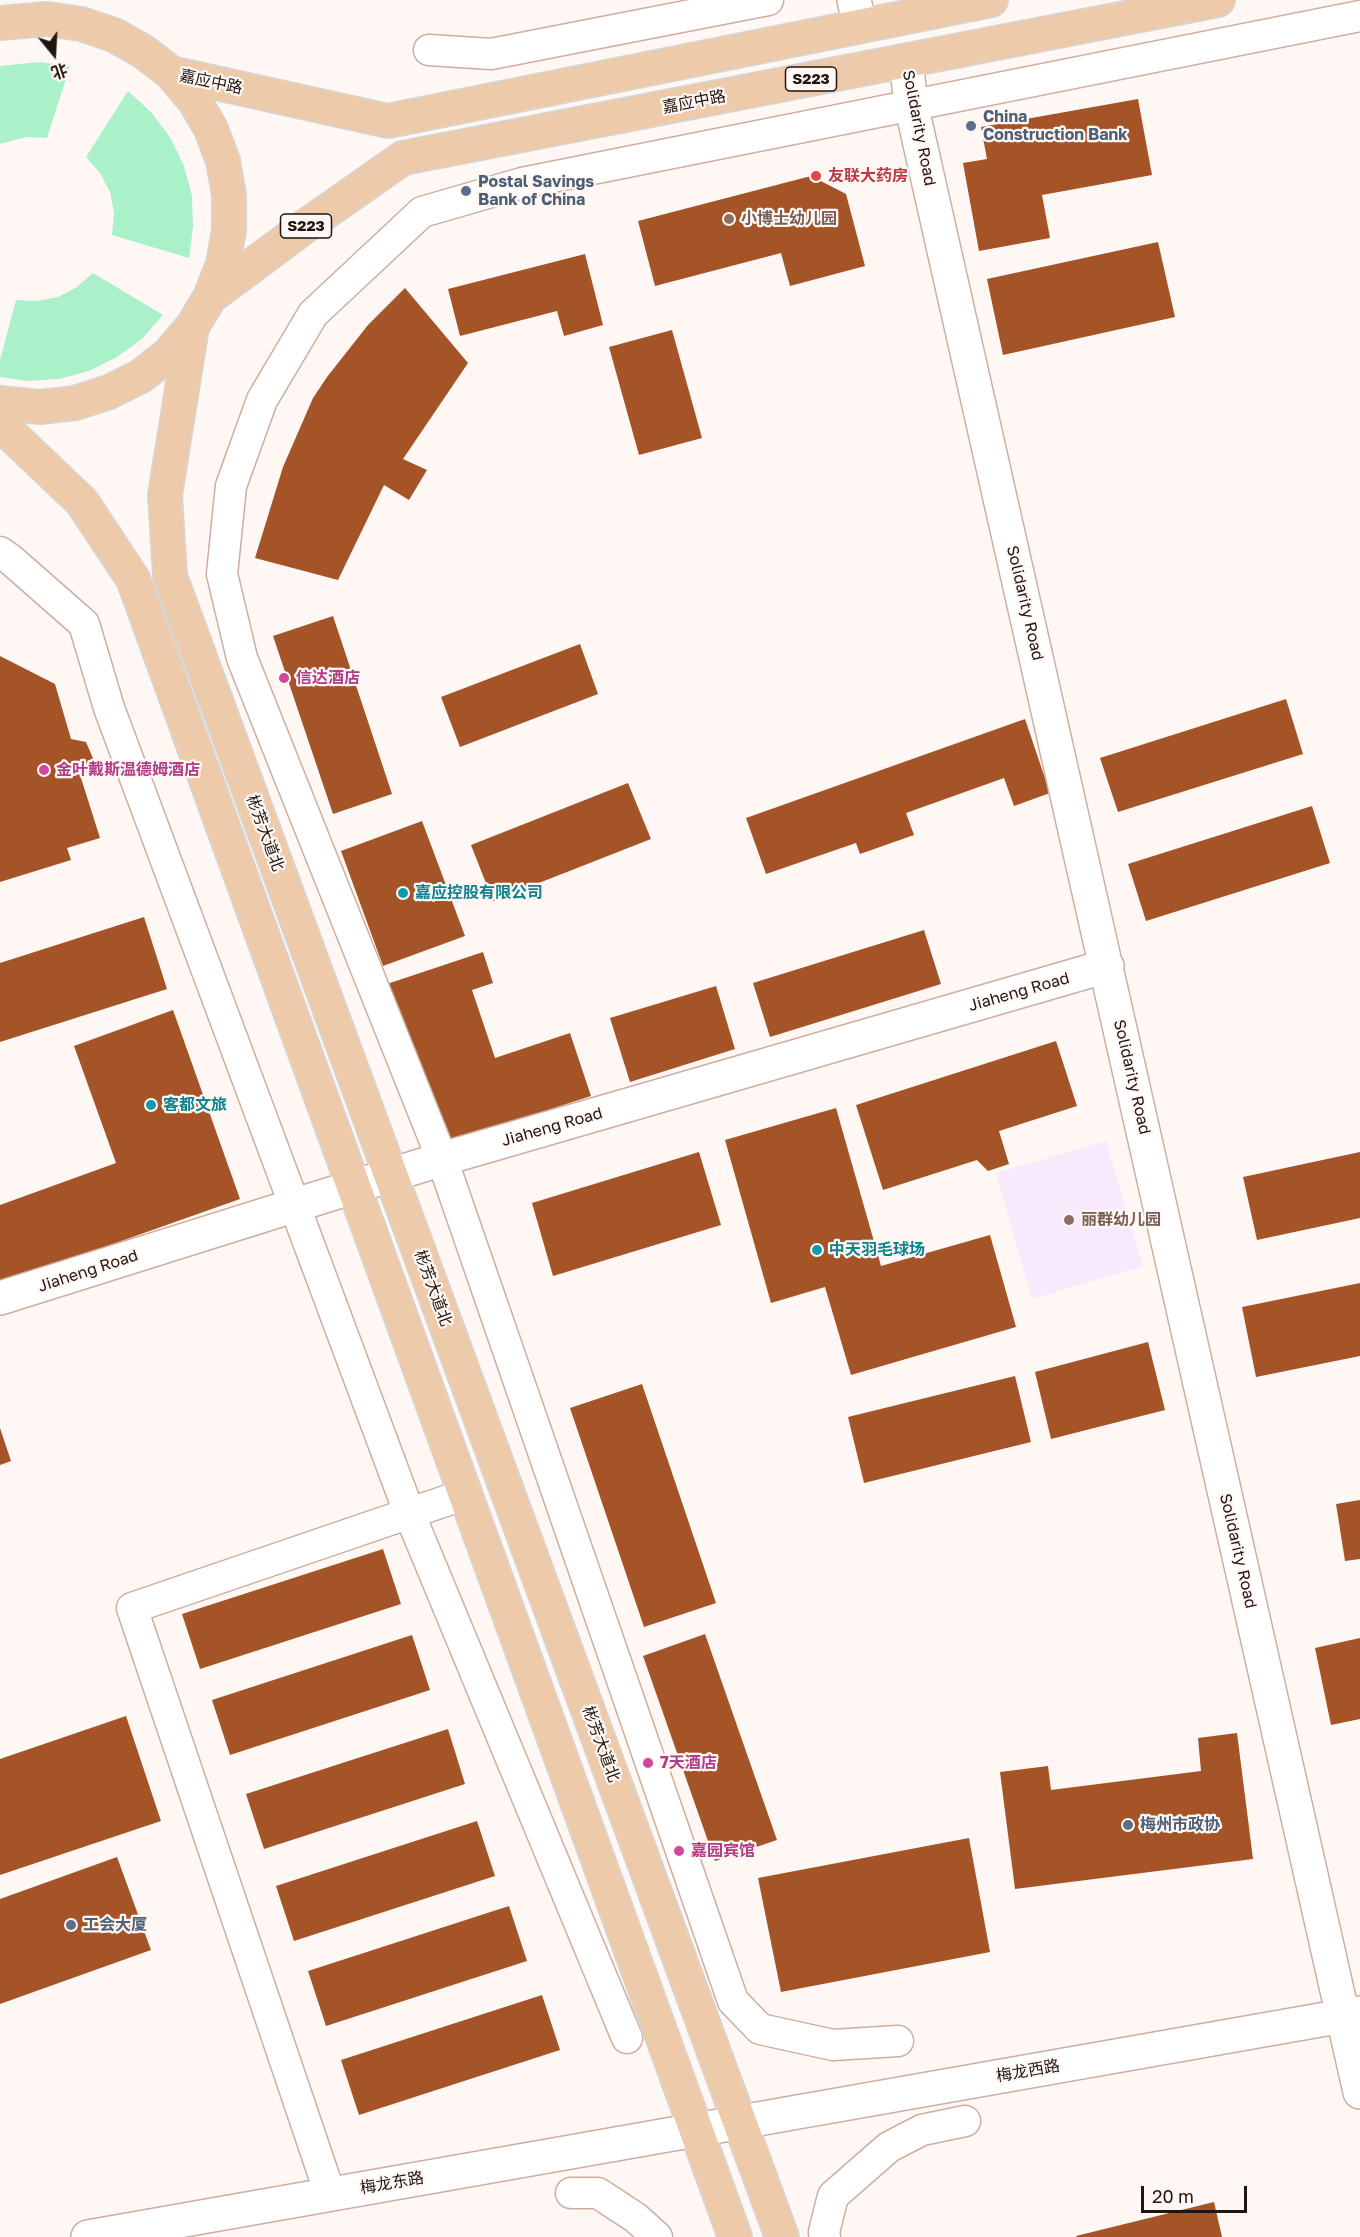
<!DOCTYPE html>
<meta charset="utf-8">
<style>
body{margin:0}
#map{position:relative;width:1360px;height:2237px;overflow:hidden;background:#fef7f4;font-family:"Golos Text","Noto Sans SC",sans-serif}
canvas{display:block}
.north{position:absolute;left:24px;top:24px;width:60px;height:60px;-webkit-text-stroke:4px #fef7f4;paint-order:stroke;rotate:162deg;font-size:16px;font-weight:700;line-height:24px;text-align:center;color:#201510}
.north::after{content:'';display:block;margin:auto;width:21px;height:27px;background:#201510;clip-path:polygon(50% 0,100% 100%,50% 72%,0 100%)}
.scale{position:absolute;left:1141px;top:2186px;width:106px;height:27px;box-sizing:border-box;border:3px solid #201510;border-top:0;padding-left:8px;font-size:18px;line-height:21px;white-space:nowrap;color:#201510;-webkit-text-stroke:4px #fef7f4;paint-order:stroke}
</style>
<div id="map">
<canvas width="1360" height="2237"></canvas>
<div class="north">北</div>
<div class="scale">20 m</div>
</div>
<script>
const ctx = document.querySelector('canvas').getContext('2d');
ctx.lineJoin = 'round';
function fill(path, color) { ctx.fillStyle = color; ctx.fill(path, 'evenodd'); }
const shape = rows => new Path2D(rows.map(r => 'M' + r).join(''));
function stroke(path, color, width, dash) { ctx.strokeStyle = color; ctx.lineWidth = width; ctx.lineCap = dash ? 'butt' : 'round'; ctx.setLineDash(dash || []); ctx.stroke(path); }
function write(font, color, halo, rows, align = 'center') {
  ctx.font = font + ' "Golos Text","Noto Sans SC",sans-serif'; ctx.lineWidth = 4.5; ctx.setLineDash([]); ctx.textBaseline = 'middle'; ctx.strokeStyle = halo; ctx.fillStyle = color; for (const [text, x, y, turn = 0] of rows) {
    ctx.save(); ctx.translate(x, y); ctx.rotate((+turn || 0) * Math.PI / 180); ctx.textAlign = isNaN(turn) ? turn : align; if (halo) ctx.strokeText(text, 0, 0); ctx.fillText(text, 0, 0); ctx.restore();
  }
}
fill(shape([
 [1106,1141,1143,1266,1032,1299,996,1173]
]), '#f8e9fc');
fill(shape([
 [39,62,70,66,47,138,26,137,0,144,0,66],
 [128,91,151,112,170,137,184,166,192,196,193,227,189,258,112,235,114,213,110,192,100,173,86,157],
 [93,273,163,315,142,339,117,357,89,371,59,379,27,381,0,377,0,360,16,300,37,301,58,297,77,287]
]), '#aaf0c8');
fill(shape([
 [1138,99,1152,175,1042,195,1050,238,979,251,963,163,987,159,981,127],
 [811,176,846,194,865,266,790,286,781,253,655,286,638,221],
 [1158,242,1175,317,1003,355,987,279],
 [585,254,603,325,564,336,557,311,460,336,448,289],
 [405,288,468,363,403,459,427,470,409,500,384,485,338,580,255,558,283,467,313,398,327,377,368,325],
 [672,330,702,438,639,455,609,347],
 [333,616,392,794,333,814,273,636],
 [580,644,598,694,460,747,441,697],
 [0,656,55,684,71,739,86,742,95,763,81,778,100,838,67,848,71,860,0,882],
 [1286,699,1303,754,1118,812,1100,758],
 [1025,719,1050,793,1014,806,1004,778,906,813,914,835,860,854,856,843,766,874,746,818],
 [628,783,651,839,493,901,471,845],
 [1312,806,1330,863,1146,921,1128,864],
 [422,821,465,936,383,966,341,851],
 [144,917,167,989,0,1042,0,963],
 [924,930,941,984,770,1037,753,983],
 [483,952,493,983,472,990,495,1058,570,1033,591,1096,440,1145,387,984],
 [716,986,735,1049,630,1082,610,1018],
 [173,1010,240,1199,0,1284,0,1205,116,1163,74,1046],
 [1056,1041,1077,1106,999,1131,1009,1164,988,1171,977,1160,883,1190,856,1105],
 [836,1108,881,1266,990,1235,1016,1327,851,1375,825,1287,771,1303,725,1140],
 [699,1152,721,1225,553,1276,532,1203],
 [1360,1152,1360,1218,1257,1240,1243,1177],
 [1360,1283,1360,1356,1256,1377,1242,1307],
 [1148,1342,1165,1410,1051,1439,1035,1372],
 [1015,1376,1031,1442,864,1483,848,1417],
 [642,1384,716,1603,644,1627,570,1408],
 [0,1428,11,1461,0,1465],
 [1360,1500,1360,1559,1345,1561,1336,1504],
 [383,1549,401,1604,200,1669,182,1614],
 [705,1634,777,1840,715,1861,643,1656],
 [412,1635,430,1690,230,1755,212,1700],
 [1360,1638,1360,1719,1331,1725,1315,1648],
 [126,1716,161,1821,0,1875,0,1759],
 [448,1729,465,1784,264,1849,246,1794],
 [1237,1733,1253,1859,1015,1889,1000,1772,1048,1766,1051,1790,1201,1771,1198,1738],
 [477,1821,495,1876,294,1941,276,1886],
 [969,1838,990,1952,781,1992,758,1878],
 [117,1857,151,1950,0,2004,0,1899],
 [509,1906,527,1961,326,2026,308,1971],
 [542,1995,560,2050,359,2115,341,2060],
 [1214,2202,1222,2237,1077,2237,1076,2236]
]), '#a55428');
const street = shape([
 [429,50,491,54,768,0],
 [0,552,10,559,84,624,109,708,410,1515,627,2038],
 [898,2041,833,2045,760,2029,733,2001,442,1159,242,658,222,574,231,486,262,400,313,314,422,212,522,183,1360,16],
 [571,2193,598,2193,636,2218,657,2237],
 [330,2194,132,1608,466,1494],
 [825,2237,824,2232,833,2196,889,2147,922,2130,965,2121]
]);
const secondary = shape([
 [854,0,860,26],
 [906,61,911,104,1360,2092],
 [0,1298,442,1159,1107,966],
 [88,2237,1360,2013]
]);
const primary = shape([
 [0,23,47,19,81,24,114,35,144,52,171,73,194,100,211,129,223,161,229,195,229,230,223,264,210,297,192,327,169,354,141,376,109,392,75,403,40,407,0,403],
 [171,73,388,121,991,0],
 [210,297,300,230,403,158,1218,0],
 [192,327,165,495,170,576,782,2237],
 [0,424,82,502,133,579,735,2237]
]);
stroke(street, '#cdaea0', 33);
stroke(secondary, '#cdaea0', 36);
stroke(primary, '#d7d5d4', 36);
stroke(street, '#fff', 30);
stroke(secondary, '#fff', 33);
stroke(primary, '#eccaaa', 33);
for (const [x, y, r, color] of [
 [971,126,6,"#5c6f8a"],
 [816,176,6,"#e0444e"],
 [466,191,6,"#5c6f8a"],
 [729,219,6,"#8d6e63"],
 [284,678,6,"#d1479c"],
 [44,770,6,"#d1479c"],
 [403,893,6,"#0f9aa8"],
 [151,1105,6,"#0f9aa8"],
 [1069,1220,6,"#8d6e63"],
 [817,1250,6,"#0f9aa8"],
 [648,1763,6,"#d1479c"],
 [1128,1825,6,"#5c6f8a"],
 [679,1851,6,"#d1479c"],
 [71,1925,6,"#5c6f8a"]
]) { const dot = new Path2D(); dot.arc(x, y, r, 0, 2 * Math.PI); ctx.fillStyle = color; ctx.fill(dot); stroke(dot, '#fef7f4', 2); }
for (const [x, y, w] of [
 [811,79,51],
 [306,226,51]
]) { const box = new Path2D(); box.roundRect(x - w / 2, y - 12, w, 24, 4.5); ctx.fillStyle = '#fef7f4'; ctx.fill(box); stroke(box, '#201510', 1.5); }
write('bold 15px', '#201510', null, [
 ["S223",811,79],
 ["S223",306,226]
]);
write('16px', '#201510', '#fef7f4', [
 ["嘉应中路",211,82,12],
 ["嘉应中路",694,102,-11],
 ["Solidarity Road",919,128,79],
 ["Solidarity Road",1025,603,77],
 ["彬芳大道北",265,833,70],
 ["Jiaheng Road",1019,992,-16],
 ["Solidarity Road",1132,1077,77],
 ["Jiaheng Road",552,1127,-16],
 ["Jiaheng Road",88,1271,-18],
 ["彬芳大道北",433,1288,70],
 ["Solidarity Road",1238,1551,77],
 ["彬芳大道北",601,1744,70],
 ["梅龙西路",1028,2071,-10],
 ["梅龙东路",392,2183,-10]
]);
write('bold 16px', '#4e5e75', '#fef7f4', [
 ["China",983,117],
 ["Construction Bank",983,135],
 ["Postal Savings",478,182],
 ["Bank of China",478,200],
 ["梅州市政协",1140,1825],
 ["工会大厦",83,1925]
], 'left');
write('bold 16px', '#be3a42', '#fef7f4', [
 ["友联大药房",828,176]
], 'left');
write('bold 16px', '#785e54', '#fef7f4', [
 ["小博士幼儿园",741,219],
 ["丽群幼儿园",1081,1220]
], 'left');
write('bold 16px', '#b23c85', '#fef7f4', [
 ["信达酒店",296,678],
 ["金叶戴斯温德姆酒店",56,770],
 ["7天酒店",660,1763],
 ["嘉园宾馆",691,1851]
], 'left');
write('bold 16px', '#0d838f', '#fef7f4', [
 ["嘉应控股有限公司",415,893],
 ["客都文旅",163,1105],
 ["中天羽毛球场",829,1250]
], 'left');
</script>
